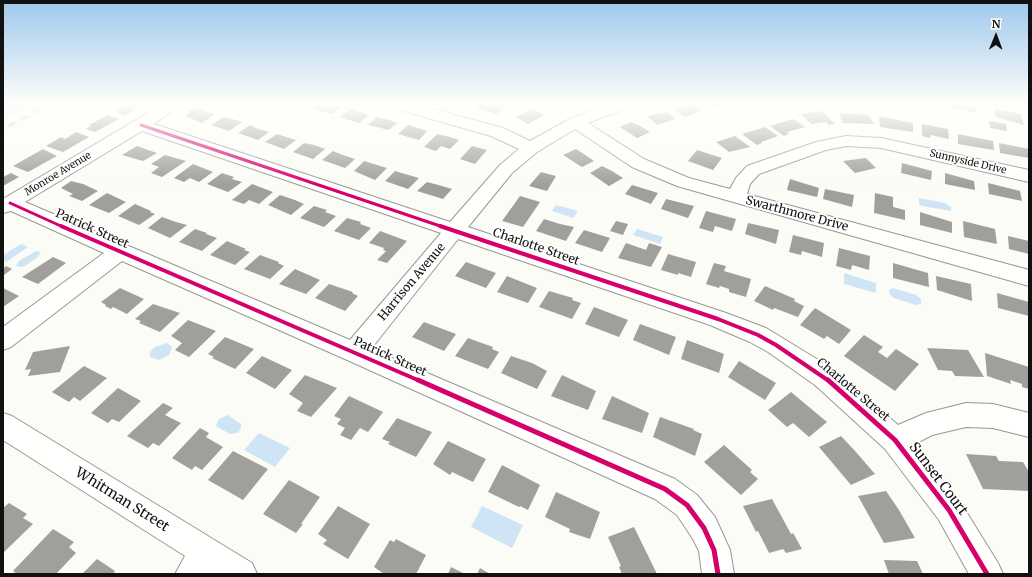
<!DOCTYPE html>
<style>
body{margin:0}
#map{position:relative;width:1032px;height:577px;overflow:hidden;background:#fcfcf7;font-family:Merriweather,serif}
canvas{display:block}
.frame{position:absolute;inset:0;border:4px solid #111;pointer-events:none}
.north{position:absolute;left:976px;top:16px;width:40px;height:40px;-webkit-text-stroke:3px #fff;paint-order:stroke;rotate:1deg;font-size:11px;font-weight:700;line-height:16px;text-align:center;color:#111}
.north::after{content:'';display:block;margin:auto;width:14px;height:18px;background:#111;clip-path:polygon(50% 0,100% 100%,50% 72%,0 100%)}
</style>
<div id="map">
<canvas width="1032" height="577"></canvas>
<div class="frame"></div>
<div class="north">N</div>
</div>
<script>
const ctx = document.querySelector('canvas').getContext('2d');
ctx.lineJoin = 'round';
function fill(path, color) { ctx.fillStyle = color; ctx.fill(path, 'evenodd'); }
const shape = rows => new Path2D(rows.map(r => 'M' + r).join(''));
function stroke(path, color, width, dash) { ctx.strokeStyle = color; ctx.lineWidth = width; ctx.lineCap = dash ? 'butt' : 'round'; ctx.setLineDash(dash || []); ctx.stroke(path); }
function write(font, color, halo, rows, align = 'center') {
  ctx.font = font + ' Merriweather,serif'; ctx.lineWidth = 4; ctx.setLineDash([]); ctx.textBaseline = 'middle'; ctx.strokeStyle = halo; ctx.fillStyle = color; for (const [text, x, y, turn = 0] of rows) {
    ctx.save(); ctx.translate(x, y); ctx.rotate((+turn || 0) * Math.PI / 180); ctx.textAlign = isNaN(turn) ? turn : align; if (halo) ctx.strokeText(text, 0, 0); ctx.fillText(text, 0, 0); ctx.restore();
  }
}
fill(shape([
 [3,104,33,104,3,120]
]), '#e4f1d8');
fill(shape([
 [919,198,945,203,951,207,951,211,922,206,919,204],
 [556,205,578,211,573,218,552,211],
 [637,229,663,237,660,244,633,235],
 [21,244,28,247,6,262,3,260,3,255],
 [36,251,41,252,38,257,23,267,16,266,19,261],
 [844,273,876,283,876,293,844,284],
 [893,288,916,295,921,299,921,304,916,305,894,298,890,295,889,290],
 [167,343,172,347,169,355,159,360,150,357,150,352,155,347],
 [228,415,241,424,241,428,238,433,230,434,216,426,219,419],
 [259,433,290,448,275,467,244,450],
 [482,506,523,525,512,548,471,527]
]), '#cfe4f4');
fill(shape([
 [126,104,145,104,125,116,116,112],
 [318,104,332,104,341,107,332,114,312,109],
 [479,104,496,104,504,106,497,114,476,108],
 [689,104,696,104,703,110,685,117,674,109],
 [708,104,735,104,736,105,726,108,722,105,713,108],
 [951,104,976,105,977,113,951,107],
 [194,108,197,109,215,114,202,123,185,116,190,113,187,112],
 [351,109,369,115,359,123,340,117],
 [534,109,544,115,528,124,516,117],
 [994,109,1021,114,1024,125,996,117],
 [822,111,835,124,829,125,826,122,811,124,801,114],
 [667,112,675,119,657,125,647,116],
 [839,113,869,115,874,124,843,123],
 [107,115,119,119,95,132,86,129,91,126,89,125],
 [879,116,913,123,913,132,880,127],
 [223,117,232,119,242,122,229,131,211,125],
 [377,117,389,120,397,123,389,130,368,125],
 [793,119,805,127,787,132,789,134,784,136,770,126],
 [989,121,1006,124,1007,131,990,128],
 [631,122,640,126,650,132,637,138,620,127],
 [922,124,948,129,949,139,930,135,930,138,922,136],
 [250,125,258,129,269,132,258,140,238,133],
 [408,125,418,128,427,131,419,140,398,134],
 [765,127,778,136,761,142,762,143,757,145,742,134],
 [76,132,89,137,63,152,46,146,61,137,65,139],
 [277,134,296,140,284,149,265,142],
 [437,134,450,137,459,140,450,149,441,146,436,151,424,147],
 [958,134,993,141,994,150,958,144],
 [735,136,750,147,729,152,716,142],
 [304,143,314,145,325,149,313,159,293,152],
 [999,143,1029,149,1029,158,1000,153],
 [137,146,157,153,143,161,122,155],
 [472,146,487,150,475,164,460,159],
 [43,149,57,156,28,172,13,166],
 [576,149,587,156,594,161,582,167,563,155],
 [697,150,722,158,713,170,688,161],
 [333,151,343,155,355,159,345,168,322,160],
 [165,155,186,161,162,177,151,173,159,167,151,164],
 [866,158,876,168,855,173,843,161],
 [364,161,387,168,375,180,354,171],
 [902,163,932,171,931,180,901,173],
 [193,164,213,172,199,182,190,178,184,182,174,178],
 [602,166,612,171,623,178,609,186,590,173],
 [395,171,419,178,408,189,385,181],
 [541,172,556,176,547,191,529,186],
 [11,173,19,177,3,186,3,177],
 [222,173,234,177,232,179,242,182,228,192,207,184],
 [945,173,974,181,975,190,945,184],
 [790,179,819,188,817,197,787,190],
 [71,181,83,184,98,191,82,201,69,196,73,194,61,188],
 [427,182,442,186,452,189,443,199,417,191],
 [988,183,1020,191,1022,201,989,194],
 [252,184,273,192,259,204,249,200,244,204,232,200],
 [632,185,642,188,658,193,651,204,625,194],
 [825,189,854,195,852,207,823,199],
 [107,193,126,202,109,213,89,205],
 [875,193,893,197,893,207,905,210,905,220,874,213],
 [280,195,295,200,304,204,291,215,268,205],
 [520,196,540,202,523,227,502,221],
 [666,199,694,206,688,218,661,209],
 [135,204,151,211,150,212,155,214,139,225,118,216],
 [314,206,327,210,325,212,336,216,324,227,300,218],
 [706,211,736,219,732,231,715,226,713,232,699,228],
 [920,212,952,222,952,233,920,225],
 [162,217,176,222,187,225,170,238,148,228],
 [347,218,361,222,360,224,371,228,359,240,334,231],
 [544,219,560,224,574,227,566,241,536,231],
 [616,221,628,224,623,235,610,231],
 [963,221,995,229,997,244,964,237],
 [748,223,779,230,776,244,745,234],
 [195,229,207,233,206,234,217,238,202,251,179,242],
 [584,230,610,238,602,252,575,243],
 [380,231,407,241,387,263,377,260,386,251,383,250,384,248,369,243],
 [793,235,824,243,822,257,802,251,801,255,789,252],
 [1008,236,1029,241,1029,254,1009,249],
 [227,241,246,249,244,250,250,252,235,265,210,255],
 [626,243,646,250,649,243,662,247,651,267,618,258],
 [839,248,870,256,869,270,852,265,851,270,836,266],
 [668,254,696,262,691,277,678,273,678,275,661,270],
 [260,255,279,262,278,263,284,266,270,279,244,269],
 [53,257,66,263,38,284,22,277],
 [466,262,496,273,486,288,455,276],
 [714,263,726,266,724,271,751,279,746,297,729,292,729,289,720,286,719,288,706,284],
 [893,263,928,273,929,287,893,278],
 [6,266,12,269,4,275,3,269],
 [295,269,320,280,306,294,279,284],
 [507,276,537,288,528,303,497,292],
 [936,276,971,284,972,301,937,290],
 [329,284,353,292,352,293,358,296,345,311,315,298],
 [765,286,795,299,794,301,804,306,798,317,774,308,773,310,754,301],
 [3,288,19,296,3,307],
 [120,288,144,299,127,314,113,307,111,309,105,306,106,305,101,302],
 [549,291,573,298,572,300,581,303,572,319,539,307],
 [997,293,1029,302,1029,316,998,308],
 [153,304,180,313,160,332,139,323,141,321,135,319],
 [594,307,628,320,619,337,585,324],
 [815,308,851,330,839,344,827,336,824,339,800,325],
 [188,320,216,331,189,357,175,350,182,343,171,336],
 [424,322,456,334,444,351,412,337],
 [640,324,676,337,669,355,633,340],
 [864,335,883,347,878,352,887,358,896,349,919,364,895,391,844,356],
 [225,337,254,349,235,369,212,358,214,357,208,354],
 [468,338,493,347,492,349,499,352,488,369,455,356],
 [687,340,724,354,719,373,681,359],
 [70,346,60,372,28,376,31,369,25,370,33,352],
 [927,348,968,350,984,377,955,376,952,371,938,370],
 [985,353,1029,367,1029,389,1022,387,1022,384,1010,380,1011,384,987,376],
 [262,356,292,370,275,389,246,373],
 [511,356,532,363,547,371,537,389,501,373],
 [739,361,776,383,765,400,728,377],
 [84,366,107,378,80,401,74,397,69,402,52,392],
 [305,375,337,388,311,417,297,411,303,403,289,394],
 [562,375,596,391,588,410,551,396],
 [118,388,141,401,119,422,112,419,108,423,91,413],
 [791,392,827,422,809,437,793,423,787,427,768,410],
 [349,396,383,412,368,432,360,428,351,440,340,435,345,428,337,424,341,419,334,416],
 [612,396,649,413,642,433,602,419],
 [163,403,173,408,165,415,181,423,159,446,153,443,148,448,127,436],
 [660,417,694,429,693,430,702,434,695,456,653,437],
 [397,418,432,432,416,457,388,444,390,442,382,439],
 [200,428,209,433,206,437,223,447,202,470,195,466,192,470,172,458],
 [841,436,855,451,875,474,851,485,819,447],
 [448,441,486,459,473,482,452,472,450,475,433,464],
 [724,445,752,470,750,472,758,479,741,495,704,462],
 [233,451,268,469,243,500,208,480],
 [966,454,996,456,999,461,1023,462,1029,472,1029,491,983,489],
 [502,465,540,485,528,510,520,506,519,507,488,492],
 [289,480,320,497,301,524,303,524,296,533,263,514],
 [886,491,899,510,915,538,884,543,858,496],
 [556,492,600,512,590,539,569,532,570,529,545,517],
 [772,499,791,534,793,533,802,549,786,553,783,549,769,553,758,531,756,532,743,506],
 [9,503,27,514,23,518,33,524,3,553,3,508],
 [338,506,370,524,348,559,323,544,327,540,318,534],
 [634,527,657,574,622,574,619,567,621,566,608,537],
 [53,529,74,542,69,547,76,553,56,574,17,574,13,571],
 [396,539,426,555,416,574,384,574,374,567,390,540,394,542],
 [97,559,115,571,113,574,82,574],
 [884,560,917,561,923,574,889,574],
 [451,567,465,574,448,574],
 [480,568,490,574,477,574]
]), '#a09f9c');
const minor = shape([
 [163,104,183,104,154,124,450,222,500,165,519,149,491,136,390,107,388,104,415,104,503,128,530,141,570,119,608,104,632,104,630,107,588,123,644,159,689,178,730,189,736,178,747,166,816,142,846,136,881,138,1029,170,1029,182,881,148,846,146,826,150,759,174,750,184,747,194,1029,270,1029,286,677,186,632,167,575,129,537,152,512,173,468,227,726,313,766,328,833,369,898,425,926,413,966,403,993,404,1029,413,1029,437,993,428,966,427,932,435,915,444,959,500,998,563,1003,574,969,574,939,520,885,449,815,385,768,352,750,342,710,325,458,239,371,349,675,479,697,495,715,517,730,550,734,574,702,574,699,551,693,539,677,515,655,499,345,359,122,261,11,347,3,350,3,327,104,253,11,211,3,213,3,199,163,104],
 [142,131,441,233,350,340,25,202,142,131],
 [3,413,12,416,252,563,257,574,175,574,185,556,3,440,3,413]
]);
stroke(minor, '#979795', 2);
fill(minor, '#fffffe');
const rail = shape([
 [3,129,51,104]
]);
stroke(rail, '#d7c8c7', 3.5);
stroke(rail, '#fff', 2.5, [7]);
stroke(shape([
 [141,125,443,227],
 [10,203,63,227]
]), '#d6006c', 3);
stroke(shape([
 [61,226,420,381],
 [440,226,718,319,758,335,776,345,829,381]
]), '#d6006c', 4);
stroke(shape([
 [418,380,665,489,687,505,704,528,714,550,718,574],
 [828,380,895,440,949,510,987,574]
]), '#d6006c', 5);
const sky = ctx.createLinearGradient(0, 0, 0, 185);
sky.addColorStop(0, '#9ec7ed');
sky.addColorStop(0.56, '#fefefb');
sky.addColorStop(1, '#fefefb00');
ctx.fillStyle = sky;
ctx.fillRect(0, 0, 1032, 185);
write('10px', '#111', '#fff', [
 ["Sunnyside Drive",968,162,13],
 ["Monroe Avenue",58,174,-31]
]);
write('12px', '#111', '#fff', [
 ["Swarthmore Drive",797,214,15],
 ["Patrick Street",92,229,24],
 ["Charlotte Street",536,247,19],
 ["Harrison Avenue",412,282,-50],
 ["Patrick Street",390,357,24],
 ["Charlotte Street",853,390,40]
]);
write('14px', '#111', '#fff', [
 ["Sunset Court",938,479,53],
 ["Whitman Street",122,500,32]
]);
</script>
